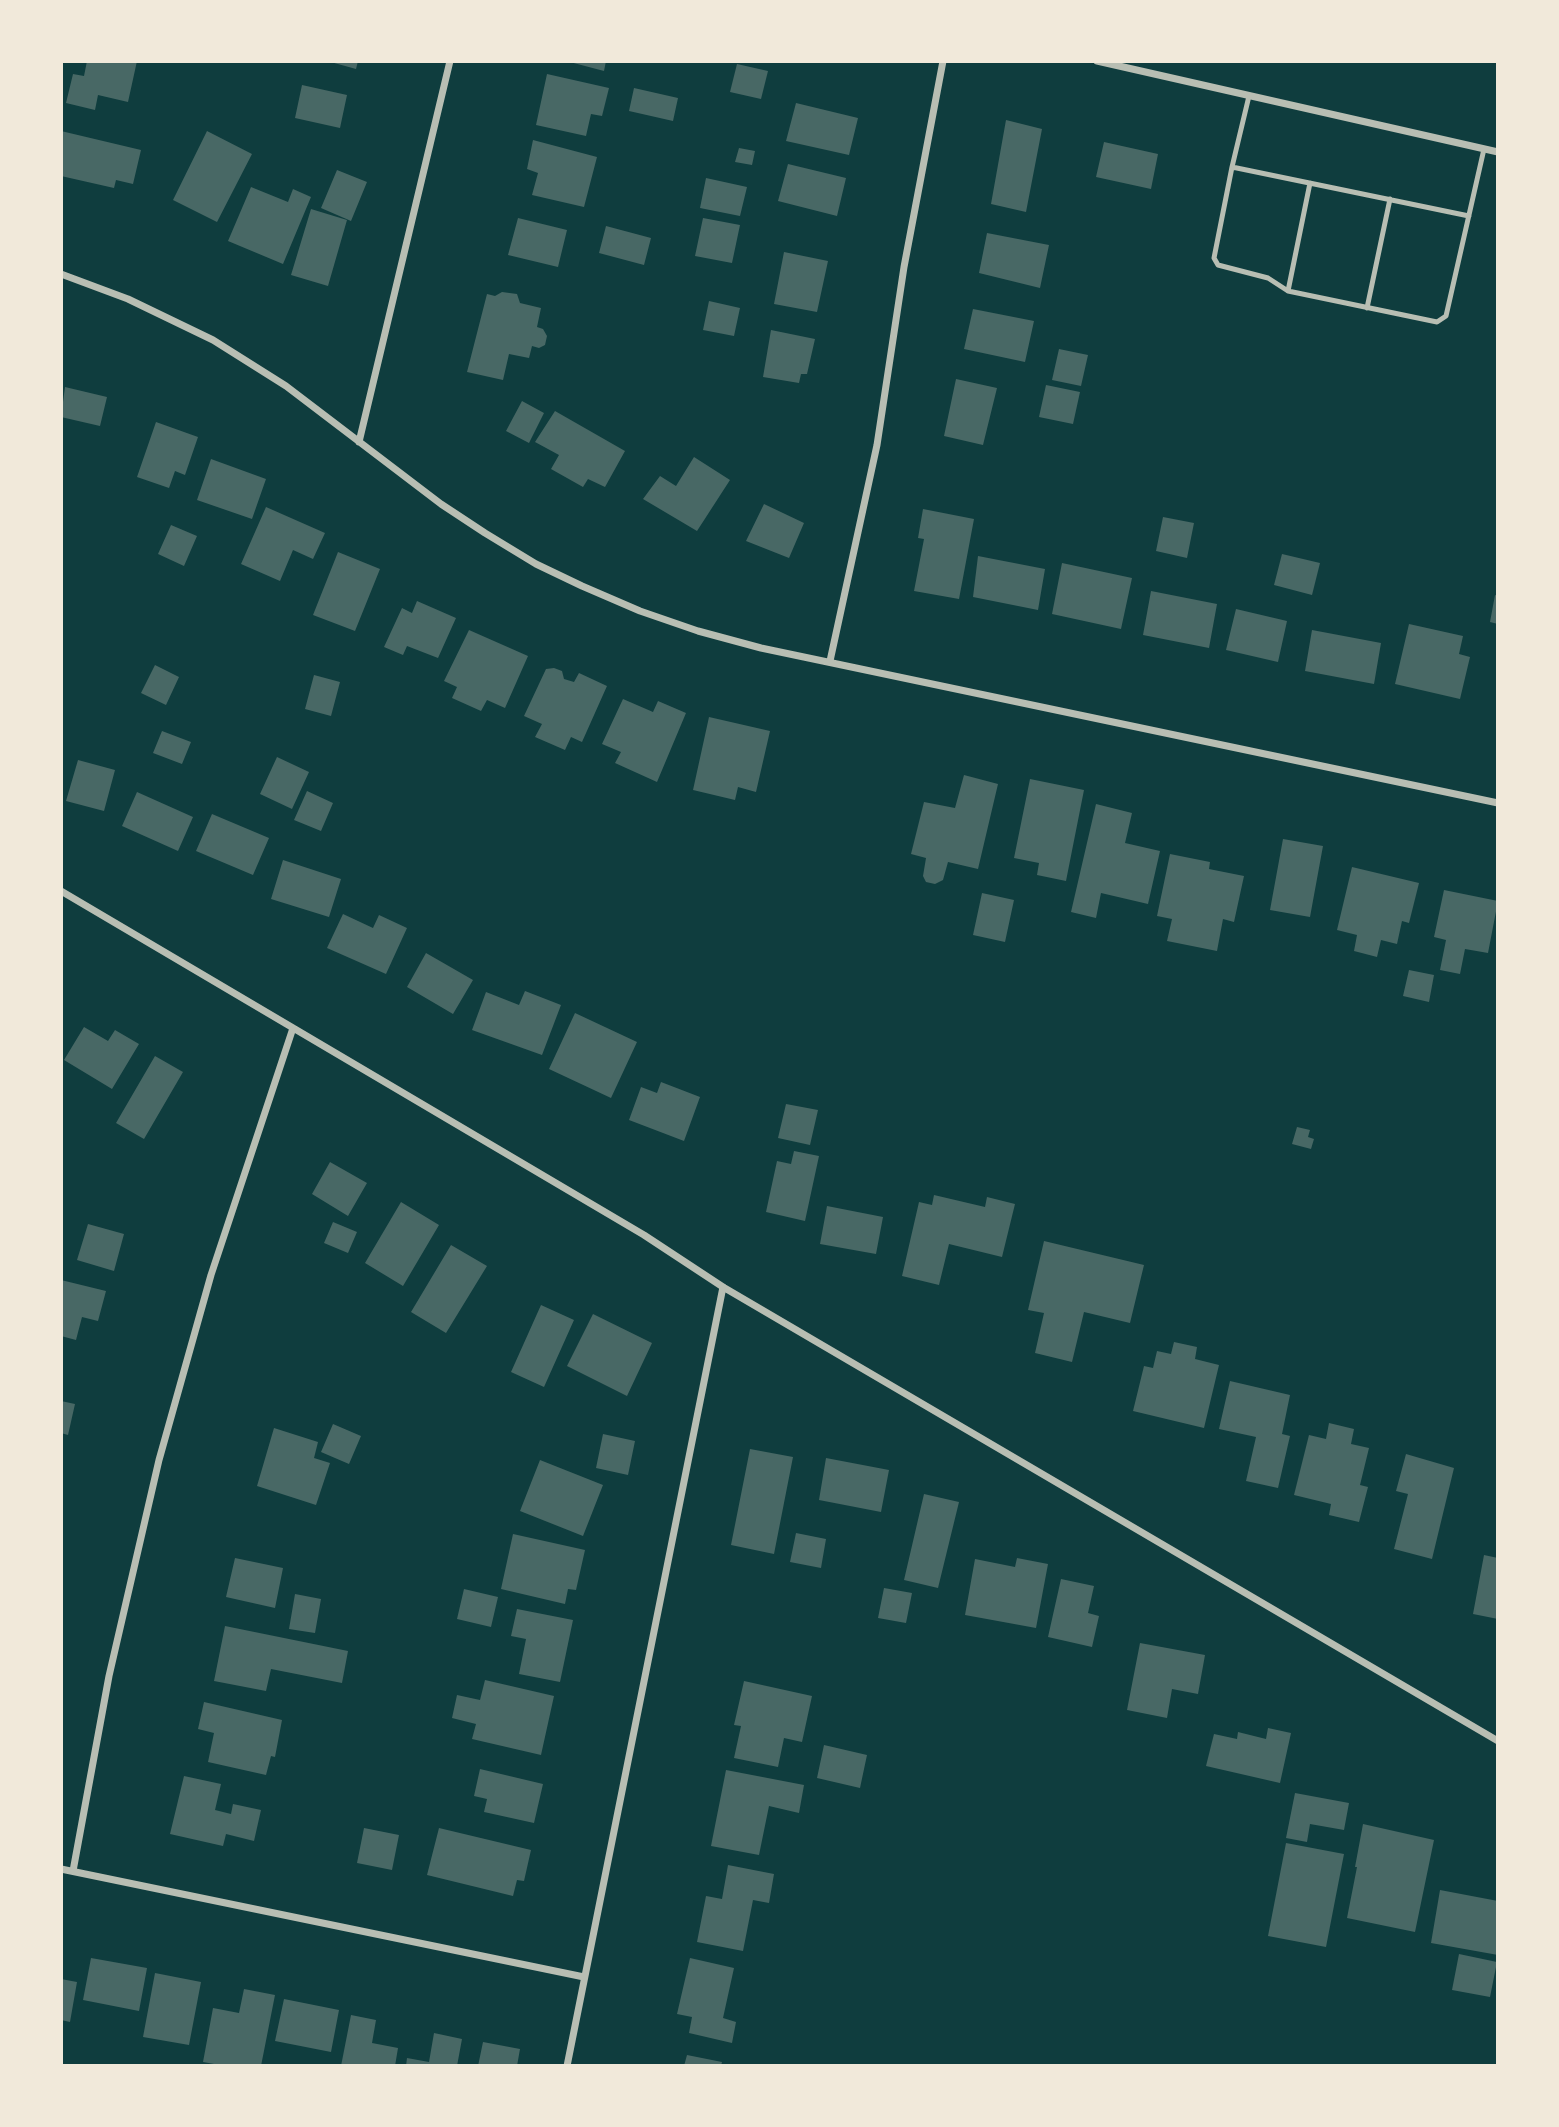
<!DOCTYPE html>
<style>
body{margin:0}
#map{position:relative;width:1559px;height:2127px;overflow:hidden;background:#0f3d3e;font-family:"Roboto Serif",serif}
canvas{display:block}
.frame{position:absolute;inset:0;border:63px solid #f1e9da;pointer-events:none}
</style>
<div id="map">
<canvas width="1559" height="2127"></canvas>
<div class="frame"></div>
</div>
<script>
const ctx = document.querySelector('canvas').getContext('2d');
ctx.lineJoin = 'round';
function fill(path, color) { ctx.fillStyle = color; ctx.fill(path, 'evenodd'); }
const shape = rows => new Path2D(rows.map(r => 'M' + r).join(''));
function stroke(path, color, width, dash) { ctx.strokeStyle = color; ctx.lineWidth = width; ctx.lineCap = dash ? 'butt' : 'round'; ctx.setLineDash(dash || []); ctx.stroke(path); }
fill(shape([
 [87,61,137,61,128,102,98,95,95,110,66,103,73,74,84,76],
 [327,61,358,61,356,69],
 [566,61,606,61,604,71],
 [737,64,768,71,761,99,730,92],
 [547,74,609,88,602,116,591,114,586,136,536,125],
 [302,85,347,95,340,128,295,118],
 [634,88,678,98,673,121,629,111],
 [796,103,858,118,849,155,786,141],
 [1006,120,1042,129,1026,212,991,204],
 [61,131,141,150,133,184,116,180,114,188,61,176],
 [207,131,252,154,217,222,173,200],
 [533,140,597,157,584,207,532,195,538,173,527,169],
 [1104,142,1158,154,1151,189,1096,177],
 [739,148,755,151,752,165,735,162],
 [788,164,846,178,837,216,778,201],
 [337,170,367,182,351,221,321,208],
 [706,178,747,187,740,216,700,208],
 [251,187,288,202,293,189,311,197,283,264,228,241],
 [311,209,347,220,328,286,291,275],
 [518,218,567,230,558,267,508,255],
 [703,218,740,225,732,263,695,256],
 [606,226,651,238,644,265,599,253],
 [987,233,1049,245,1040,288,979,273],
 [784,252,828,261,817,312,774,304],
 [502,292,517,294,520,303,541,308,537,327,543,329,547,336,545,345,539,348,532,346,529,358,509,354,503,380,467,372,487,294,495,296],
 [709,301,740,308,734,336,703,330],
 [973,309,1034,321,1025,362,964,349],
 [771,330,815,339,807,374,801,374,799,383,763,377],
 [1059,349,1088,355,1081,386,1052,380],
 [956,379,997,388,983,445,944,436],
 [1046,385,1080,392,1073,424,1039,417],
 [65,387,107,397,100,426,61,417],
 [522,401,544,413,529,443,506,431],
 [555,411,625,451,605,487,588,479,583,487,551,469,559,455,535,442],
 [156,422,198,437,185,475,175,471,169,488,137,477],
 [694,457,730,480,697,531,643,499,660,476,676,486],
 [211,459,266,479,252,519,197,500],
 [764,504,804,523,789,558,746,541],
 [266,507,325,533,313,559,293,550,280,581,241,564],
 [923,509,974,519,959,599,914,591,924,539,918,538],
 [1163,517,1194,523,1187,558,1156,551],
 [171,525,197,536,184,566,158,554],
 [338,552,380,569,355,631,313,615],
 [1282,554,1320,563,1312,595,1274,585],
 [978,556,1045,569,1038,610,973,597],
 [1062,563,1132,578,1121,629,1052,614],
 [1151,591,1217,604,1209,648,1143,635],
 [1495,595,1498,596,1498,624,1490,622],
 [417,601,456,618,438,658,407,646,403,655,384,647,402,608,412,613],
 [1236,609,1287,621,1278,662,1226,650],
 [1409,624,1463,636,1459,654,1470,657,1460,699,1395,684],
 [469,630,528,656,505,708,487,700,481,711,452,698,457,687,444,681],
 [1312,630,1381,643,1374,684,1305,671],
 [155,665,179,677,166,705,141,693],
 [554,668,562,671,564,679,574,682,579,673,607,686,582,742,571,737,565,750,535,737,542,724,524,716,546,669],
 [314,675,340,682,331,716,305,709],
 [623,699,653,712,658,701,686,713,657,782,615,763,621,752,602,744],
 [709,717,770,731,756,792,738,787,735,800,693,790],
 [162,731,191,742,182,764,153,753],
 [277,757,309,772,292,809,260,794],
 [78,760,115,770,104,811,66,801],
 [964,775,998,784,978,869,948,862,943,880,935,884,926,882,923,876,926,858,911,854,924,802,955,808],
 [1030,779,1084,790,1066,881,1037,875,1039,863,1014,858],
 [307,791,333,803,321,831,294,820],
 [137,792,193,817,178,851,122,826],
 [1096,804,1132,813,1125,843,1160,851,1148,904,1101,893,1096,918,1071,912],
 [212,814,269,838,253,875,196,851],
 [1283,839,1323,846,1310,917,1270,910],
 [1170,854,1210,862,1209,869,1244,876,1234,922,1223,919,1217,951,1167,941,1172,919,1157,916],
 [283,860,341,879,329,917,271,899],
 [1352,867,1419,883,1409,923,1402,921,1397,944,1381,940,1377,957,1354,951,1357,935,1337,930],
 [1444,890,1498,901,1488,953,1465,949,1460,974,1440,970,1446,940,1434,937],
 [982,893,1014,900,1005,942,973,935],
 [343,914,373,928,379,915,407,928,386,974,327,948],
 [426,953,473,980,453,1014,407,987],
 [1409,970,1434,975,1429,1002,1403,996],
 [525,991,561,1005,542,1055,472,1030,486,992,519,1005],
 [575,1013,637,1042,611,1098,549,1069],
 [84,1027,108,1041,115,1030,139,1044,112,1089,64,1060],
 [155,1056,183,1072,144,1139,116,1123],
 [661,1082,700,1097,684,1141,629,1120,641,1087,657,1093],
 [786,1104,818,1110,810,1145,778,1138],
 [1297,1127,1310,1130,1308,1137,1314,1139,1311,1149,1292,1144],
 [794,1151,819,1156,805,1221,766,1212,777,1161,791,1164],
 [330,1162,367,1183,348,1216,312,1194],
 [934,1195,985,1207,987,1197,1015,1204,1002,1257,949,1244,939,1285,902,1276,919,1202,932,1205],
 [401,1202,439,1225,403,1286,365,1263],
 [827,1206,883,1217,876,1254,820,1244],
 [333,1222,357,1232,348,1253,324,1243],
 [88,1224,124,1234,114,1271,77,1260],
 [1044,1241,1144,1265,1130,1323,1084,1312,1072,1362,1035,1353,1044,1313,1028,1310],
 [451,1245,487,1266,446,1333,411,1312],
 [61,1280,106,1291,98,1321,82,1317,76,1340,61,1336],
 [541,1305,574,1320,544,1387,511,1372],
 [593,1314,652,1343,627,1396,567,1366],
 [1174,1342,1197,1347,1195,1359,1219,1365,1204,1428,1133,1411,1144,1366,1153,1368,1157,1351,1171,1354],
 [1230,1381,1290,1395,1282,1434,1290,1436,1278,1488,1246,1481,1256,1437,1219,1429],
 [61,1401,75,1404,68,1435,61,1433],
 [1329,1423,1354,1429,1351,1444,1369,1448,1360,1485,1368,1487,1359,1522,1329,1515,1331,1504,1294,1495,1309,1435,1326,1439],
 [333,1424,361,1436,349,1464,321,1452],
 [274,1428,318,1442,314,1458,330,1463,316,1505,257,1486],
 [603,1434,635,1441,628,1475,596,1468],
 [750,1449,793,1457,774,1554,731,1545],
 [1406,1454,1454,1468,1432,1559,1394,1549,1408,1494,1396,1491],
 [826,1458,889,1470,881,1512,819,1500],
 [540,1460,603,1485,583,1536,520,1511],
 [924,1494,959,1502,938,1588,904,1580],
 [796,1533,826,1539,821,1568,790,1562],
 [513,1534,585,1550,576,1590,568,1589,565,1604,501,1589],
 [1484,1555,1498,1558,1498,1619,1473,1614],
 [235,1558,283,1568,275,1608,226,1597],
 [1017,1558,1048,1564,1036,1628,965,1615,975,1559,1015,1567],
 [1061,1579,1094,1586,1088,1613,1099,1616,1092,1647,1048,1637],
 [884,1588,912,1593,906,1623,878,1618],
 [464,1589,498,1597,491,1627,457,1619],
 [295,1594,321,1599,315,1633,289,1629],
 [517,1609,573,1620,560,1682,519,1674,526,1639,511,1636],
 [225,1626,348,1651,342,1683,271,1669,266,1691,214,1681],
 [1140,1643,1205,1655,1198,1694,1172,1689,1167,1718,1127,1710],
 [485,1680,554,1696,541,1755,472,1739,476,1724,452,1718,457,1695,480,1700],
 [744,1681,812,1696,802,1742,784,1738,778,1767,734,1758,741,1726,734,1725],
 [204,1702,282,1720,275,1757,271,1756,266,1775,208,1762,214,1733,198,1729],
 [1268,1728,1291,1733,1280,1783,1206,1766,1214,1734,1237,1739,1238,1732,1266,1739],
 [824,1745,867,1755,860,1788,817,1778],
 [480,1769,543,1784,534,1823,484,1812,487,1799,474,1796],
 [726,1770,804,1785,799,1813,769,1806,759,1855,711,1846],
 [184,1776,221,1784,215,1810,231,1814,233,1804,261,1810,254,1841,226,1834,223,1846,170,1834],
 [1295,1793,1349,1803,1344,1830,1310,1824,1307,1842,1286,1838],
 [1363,1824,1434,1840,1415,1932,1347,1918,1357,1867,1355,1867],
 [364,1828,399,1835,392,1870,357,1863],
 [439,1828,531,1850,524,1881,517,1880,513,1896,427,1875],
 [1286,1843,1344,1854,1326,1947,1268,1936],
 [728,1865,774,1874,769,1903,753,1900,743,1951,697,1942,706,1896,722,1899],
 [1440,1890,1498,1901,1498,1955,1431,1943],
 [1459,1954,1497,1962,1490,1997,1452,1990],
 [91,1958,147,1968,139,2011,83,2000],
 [690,1958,734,1968,723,2018,736,2022,732,2043,689,2033,692,2017,677,2014],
 [155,1973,201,1982,189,2045,143,2037],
 [61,1979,77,1982,70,2022,61,2020],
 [244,1989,275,1995,261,2066,225,2066,203,2062,213,2008,239,2013],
 [284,1999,339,2010,331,2052,275,2041],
 [351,2015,376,2020,372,2043,398,2048,395,2066,341,2066],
 [434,2033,462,2039,457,2066,406,2066,407,2058,429,2062],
 [483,2042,520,2049,517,2066,478,2066],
 [687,2055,722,2062,721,2066,684,2066]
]), '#486865');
stroke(shape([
 [1249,96,1232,167,1214,258,1218,265,1268,278,1288,291,1437,322,1446,316,1484,149],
 [1232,167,1469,216],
 [1288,291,1310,183],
 [1367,308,1390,199]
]), '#b8beb3', 5);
stroke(shape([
 [1097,61,1498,152],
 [61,274,128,299,213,340,286,386,441,504,485,533,536,564,582,586,640,611,698,631,761,648,1498,803],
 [359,442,450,61],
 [830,661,877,445,904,267,943,61],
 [61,891,644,1235,723,1287,1498,1741],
 [61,1869,584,1977],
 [73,1871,109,1676,159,1460,211,1275,293,1028],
 [567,2066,723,1287]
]), '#b8beb3', 7);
</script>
